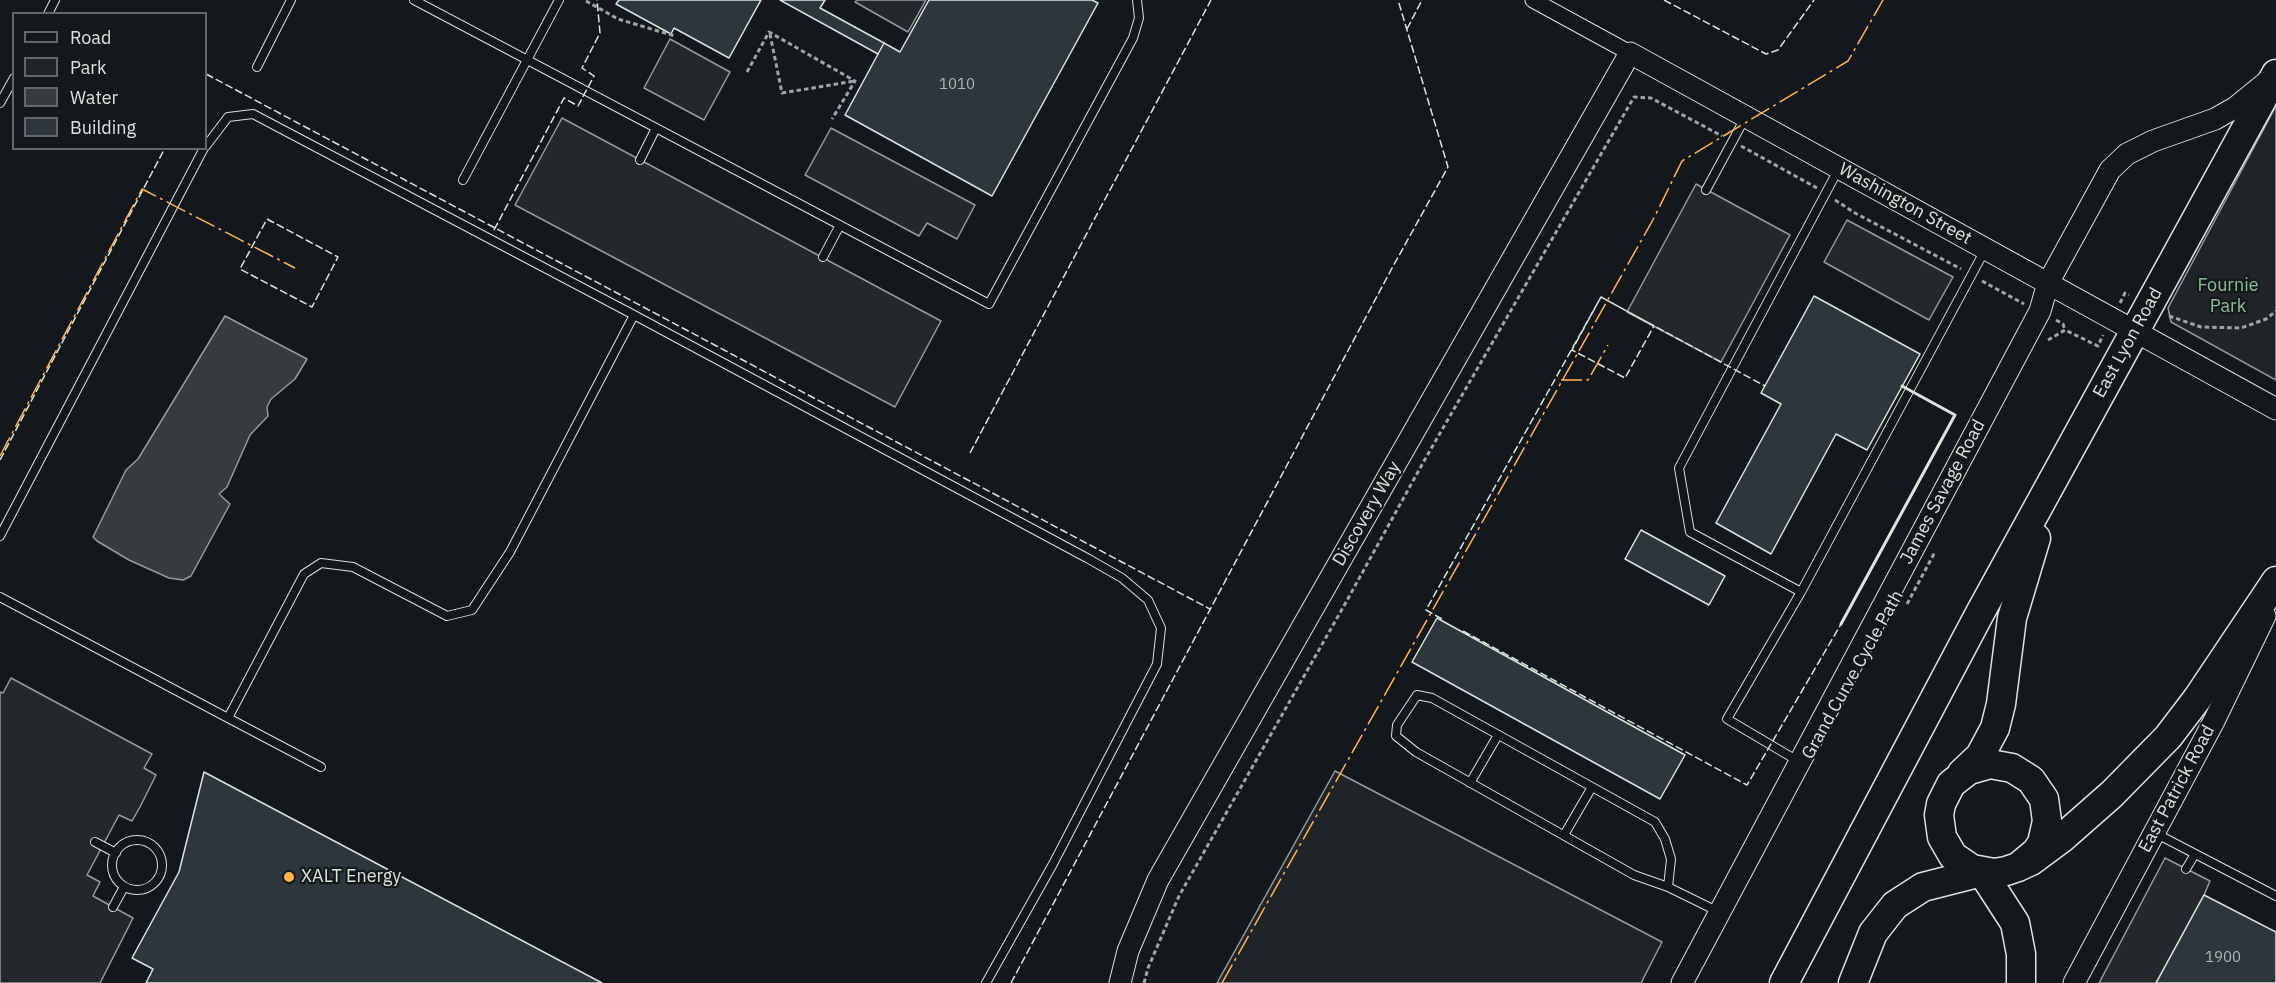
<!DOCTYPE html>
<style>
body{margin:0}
#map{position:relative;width:2276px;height:983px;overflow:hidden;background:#14181c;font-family:"IBM Plex Sans",sans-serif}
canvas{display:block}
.legend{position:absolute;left:12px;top:12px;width:195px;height:138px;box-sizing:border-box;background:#14181c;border:2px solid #626a69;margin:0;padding:8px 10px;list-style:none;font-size:18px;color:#d8e6dc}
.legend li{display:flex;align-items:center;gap:12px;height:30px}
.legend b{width:30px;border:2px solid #626a69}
</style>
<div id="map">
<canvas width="2276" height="983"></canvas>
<ul class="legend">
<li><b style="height:8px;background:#14181c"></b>Road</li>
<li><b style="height:16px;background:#202428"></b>Park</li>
<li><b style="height:16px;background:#363b3e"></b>Water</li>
<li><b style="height:16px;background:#2c363c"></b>Building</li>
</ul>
</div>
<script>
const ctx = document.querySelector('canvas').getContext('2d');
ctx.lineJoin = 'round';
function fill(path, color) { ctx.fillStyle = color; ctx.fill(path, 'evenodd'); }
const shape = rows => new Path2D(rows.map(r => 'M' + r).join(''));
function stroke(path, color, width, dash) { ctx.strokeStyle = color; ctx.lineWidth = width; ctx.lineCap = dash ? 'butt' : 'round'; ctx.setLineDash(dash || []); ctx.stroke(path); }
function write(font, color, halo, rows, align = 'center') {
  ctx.font = font + ' "IBM Plex Sans",sans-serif'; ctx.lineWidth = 4.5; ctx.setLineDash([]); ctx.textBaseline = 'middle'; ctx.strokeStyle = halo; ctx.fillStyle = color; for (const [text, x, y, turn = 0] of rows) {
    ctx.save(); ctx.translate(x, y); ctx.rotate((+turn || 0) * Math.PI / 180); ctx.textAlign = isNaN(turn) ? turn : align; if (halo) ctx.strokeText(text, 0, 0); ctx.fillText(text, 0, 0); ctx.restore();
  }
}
const green = shape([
 [2276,106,2276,380,2171,322,2168,308,2276,106],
 [1335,771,1662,942,1641,983,1217,983,1335,771]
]);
fill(green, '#202428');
stroke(green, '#939e99', 1.5);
const parking = shape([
 [857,0,926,0,908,32,855,2,857,0],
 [670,39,730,72,704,120,644,88,670,39],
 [562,118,941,321,895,407,515,205,562,118],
 [831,128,975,205,957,239,927,223,919,236,805,175,831,128],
 [1696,184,1790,235,1721,362,1627,312,1696,184],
 [1847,220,1953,277,1929,320,1824,262,1847,220],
 [11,678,152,754,144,768,156,775,140,807,132,821,119,815,87,875,100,882,93,896,133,918,100,983,0,983,0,692,3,693,11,678],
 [2165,858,2210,881,2204,895,2156,983,2099,983,2165,858]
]);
fill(parking, '#24282b');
stroke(parking, '#939e99', 1.5);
const water = shape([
 [225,316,307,359,295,379,271,399,267,407,268,416,250,435,227,487,219,494,230,504,191,576,183,580,169,578,129,560,97,541,93,537,126,470,138,459,225,316]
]);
fill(water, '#363b3e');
stroke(water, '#939e99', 1.5);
const building = shape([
 [619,0,761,0,729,58,674,28,671,34,616,4,619,0],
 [780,0,825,0,820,8,884,43,878,54,780,0],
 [929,0,1092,0,1098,3,992,196,845,115,884,43,900,52,929,0],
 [1814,296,1920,354,1867,450,1836,434,1771,554,1716,523,1781,404,1761,393,1814,296],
 [1641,530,1725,576,1709,605,1625,559,1641,530],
 [1437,618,1685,755,1660,799,1412,662,1437,618],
 [204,772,602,983,146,983,153,969,132,958,179,872,204,772],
 [2204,895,2276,932,2276,983,2156,983,2204,895]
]);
fill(building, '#2c363c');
stroke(building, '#d8e6dc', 1.5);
const lane = shape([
 [414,0,989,304,1133,38,1139,18,1137,0],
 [48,14,55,0],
 [257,67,291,0],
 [0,103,14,78],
 [206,146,228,117,253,114,634,315,1087,558,1122,578,1148,600,1161,628,1157,664,1053,864,986,983],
 [640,160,656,128],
 [463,180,559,0],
 [1706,190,1745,118],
 [823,257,840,225],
 [0,536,204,148],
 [1801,592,1690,532,1679,468,1838,170],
 [0,597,228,718,304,574,321,563,353,567,447,616,472,610,510,552,634,315],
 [228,718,321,767],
 [1798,761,1727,719,1801,592,1985,250],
 [1470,783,1498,735],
 [2155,833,2276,896],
 [1564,835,1592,787],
 '112 865a25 25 0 1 1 50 0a25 25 0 1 1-50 0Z',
 [95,842,116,853],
 [2186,869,2195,854],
 [1668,887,1634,875,1416,752,1396,736,1397,725,1417,695,1432,698,1655,822,1665,839,1671,859,1668,887,1719,912],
 [113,907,124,887]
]);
const street = shape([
 [1533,0,1630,53]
]);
const secondary = shape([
 [1120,983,1128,951,1158,880,1630,53,2276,409],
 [1682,983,2040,311,2048,283,2110,170,2127,154,2153,141,2215,119,2236,107,2268,81],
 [2074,983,2214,721,2265,616]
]);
const highway = shape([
 [1962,773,1980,756,1995,728,2001,704,2012,618,2036,538],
 [2018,867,2036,852,2042,843,2047,821,2044,799,2031,780,2012,768,1990,764,1969,770,1951,784,1941,804,1939,815,1942,837,1953,856,1972,869,1994,873,2006,871,2018,867,2031,861,2062,838,2112,794,2168,737,2197,699,2276,581],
 [1982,872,2015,923,2021,954,2021,983],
 [1784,983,1980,613,2276,74],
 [1853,983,1873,933,1895,905,1923,887,1982,872]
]);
stroke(lane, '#d8e6dc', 10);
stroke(street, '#d8e6dc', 17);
stroke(secondary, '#d8e6dc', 23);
stroke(highway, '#d8e6dc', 31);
stroke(shape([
 [586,1,618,19,675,36],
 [770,34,782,93,855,81],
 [747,72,769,32,855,81,832,119],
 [1741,146,1817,188],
 [1835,200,1855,213,1961,269],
 [1982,281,2024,304],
 [2120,303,2125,293,2129,295],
 [2169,316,2201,327,2241,328,2266,319,2276,311],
 [2056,320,2063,324,2065,330],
 [2048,340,2065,330,2098,346,2103,335],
 [1907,604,1935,552],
 [1144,983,1148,968,1179,896,1345,604,1424,461,1634,97,1651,98,1722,136]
]), '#9da8a2', 3, [4.5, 3]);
stroke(lane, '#14181c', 8);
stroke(street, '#14181c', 15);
stroke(secondary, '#14181c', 21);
stroke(highway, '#14181c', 28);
stroke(shape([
 [1664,0,1766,54,1778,50,1814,0],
 [1407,29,1422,0],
 [206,74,1210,609],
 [267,219,338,257,312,307,240,269,267,219],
 [494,230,564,98,578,106,594,76,582,68,600,33,597,0],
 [1601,297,1654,326,1625,378,1572,350,1601,297],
 [970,453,1211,0],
 [0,460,165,148],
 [1442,619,1426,610,1601,297,1765,386],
 [1463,631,1747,785,1841,624],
 [1011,983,1391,270,1448,167,1398,0]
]), '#d8e6dc', 1.5, [8, 3]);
stroke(shape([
 [1841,624,1955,415,1902,386]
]), '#d8e6dc', 3);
stroke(shape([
 [1561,380,1588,380,1608,345],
 [0,456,142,189,295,268],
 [1222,983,1654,218,1682,161,1848,61,1883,0]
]), '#ffb74d', 1.5, [21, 4.5, 3, 4.5]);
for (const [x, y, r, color] of [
 [289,877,6,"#ffb74d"]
]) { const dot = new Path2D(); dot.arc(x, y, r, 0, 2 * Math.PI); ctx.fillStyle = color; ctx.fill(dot); stroke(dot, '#14181c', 2); }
write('15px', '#adbab4', null, [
 ["1010",957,85],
 ["1900",2223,958]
]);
write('18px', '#d8e6dc', '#14181c', [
 ["Washington Street",1905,204,29],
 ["East Lyon Road",2128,343,-61],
 ["James Savage Road",1943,492,-62],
 ["Discovery Way",1367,514,-60],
 ["Grand Curve Cycle Path",1853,675,-61],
 ["East Patrick Road",2177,789,-62]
]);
write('18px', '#8ac095', '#14181c', [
 ["Fournie",2228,286],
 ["Park",2228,307]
]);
write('18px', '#d8e6dc', '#14181c', [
 ["XALT Energy",301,877]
], 'left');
</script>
